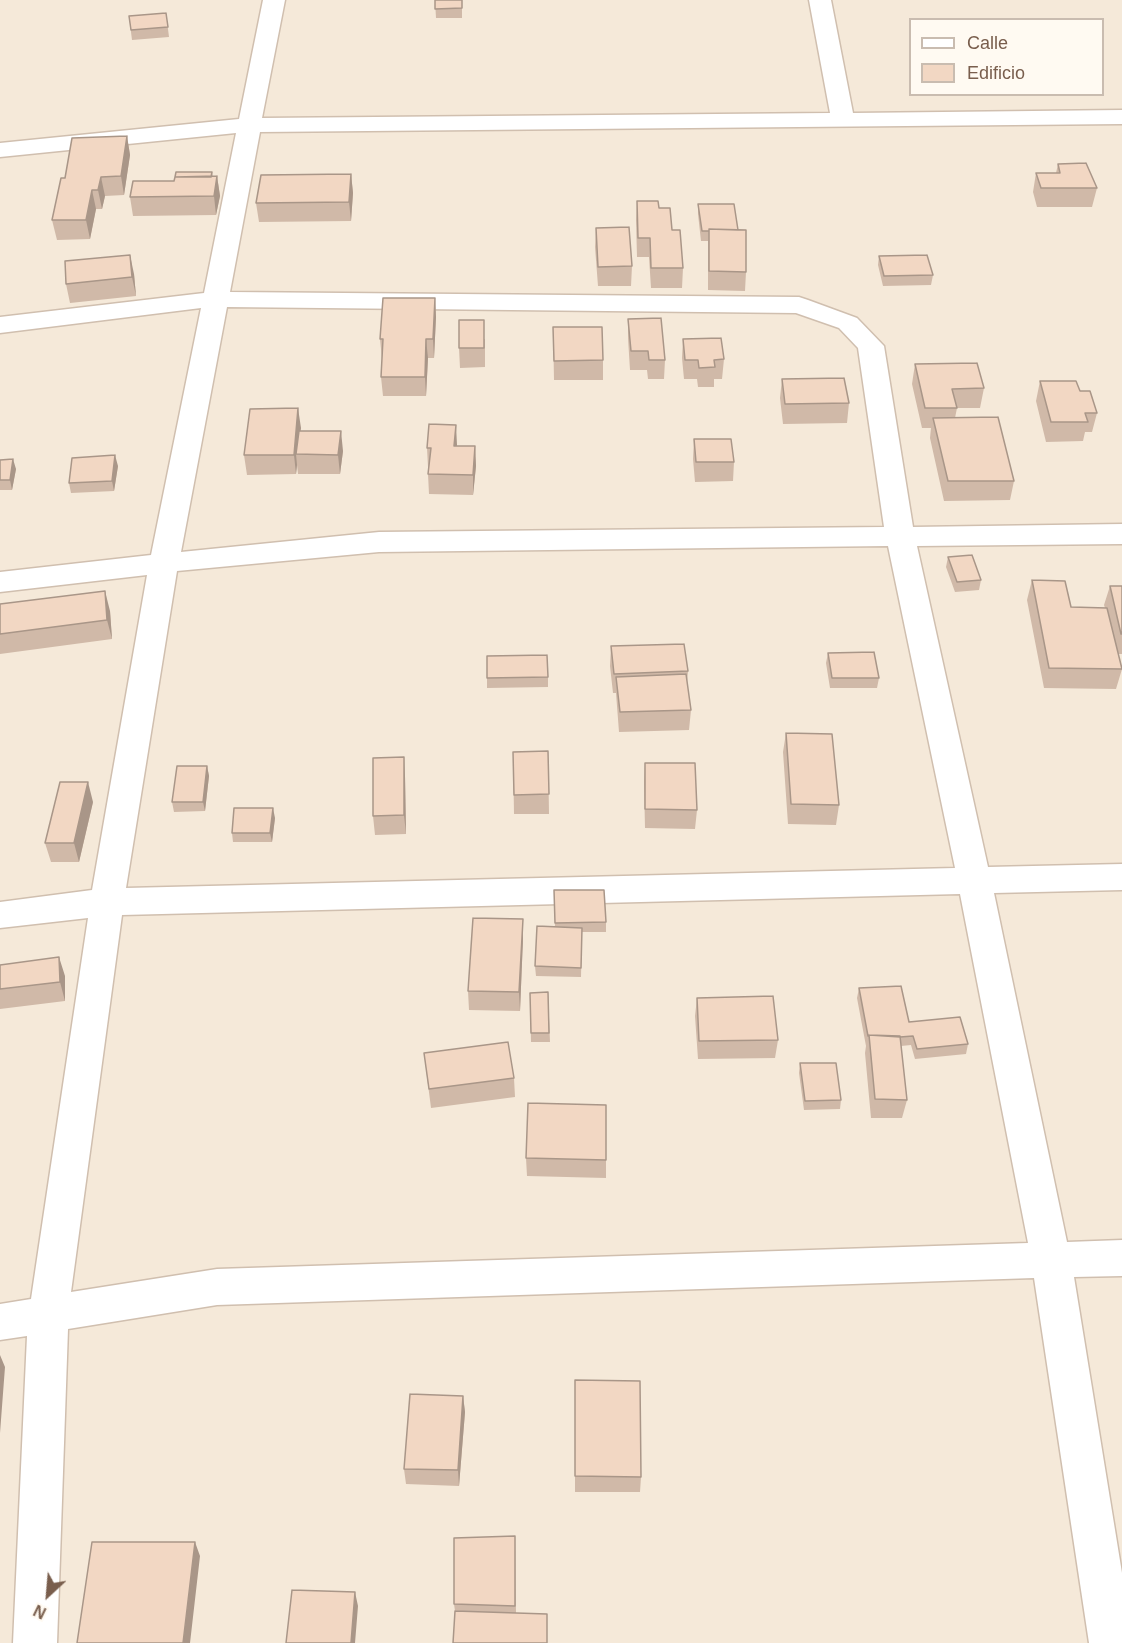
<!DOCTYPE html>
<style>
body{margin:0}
#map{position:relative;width:1122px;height:1643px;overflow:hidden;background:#fdf7eb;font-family:Arial,sans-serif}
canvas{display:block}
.legend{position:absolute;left:909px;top:18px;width:195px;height:78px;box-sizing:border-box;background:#fffaf2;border:2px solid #c9bcb0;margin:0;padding:8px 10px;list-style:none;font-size:18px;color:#795e4d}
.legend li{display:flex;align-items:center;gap:12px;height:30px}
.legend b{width:30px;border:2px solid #c9bcb0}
.north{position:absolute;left:18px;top:1565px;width:60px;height:60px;-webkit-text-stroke:4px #fffaf2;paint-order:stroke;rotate:206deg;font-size:16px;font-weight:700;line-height:24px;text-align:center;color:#795e4d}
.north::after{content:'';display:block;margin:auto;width:21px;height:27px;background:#795e4d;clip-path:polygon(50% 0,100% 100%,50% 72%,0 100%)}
</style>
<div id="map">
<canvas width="1122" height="1643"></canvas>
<ul class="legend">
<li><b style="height:8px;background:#fff"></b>Calle</li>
<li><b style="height:16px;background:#f2d7c3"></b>Edificio</li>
</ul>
<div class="north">N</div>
</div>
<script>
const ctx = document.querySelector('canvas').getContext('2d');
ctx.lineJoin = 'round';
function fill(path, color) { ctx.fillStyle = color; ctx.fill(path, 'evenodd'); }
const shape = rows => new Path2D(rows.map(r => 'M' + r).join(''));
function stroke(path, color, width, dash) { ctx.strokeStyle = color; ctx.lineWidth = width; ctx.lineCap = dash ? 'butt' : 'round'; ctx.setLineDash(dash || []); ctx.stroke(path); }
fill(shape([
 [0,0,1122,0,1122,1643,0,1643],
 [910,20,1102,20,1102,94,910,94]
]), '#f5e9d9');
const minor = shape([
 [263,0,285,0,262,118,830,113,809,0,831,0,853,113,1122,110,1122,124,260,132,230,292,799,297,808,300,857,318,884,346,913,527,1122,524,1122,544,917,546,988,867,1122,864,1122,890,994,893,1067,1242,1122,1240,1122,1276,1074,1277,1122,1573,1122,1643,1089,1643,1034,1278,217,1305,68,1329,57,1643,13,1643,27,1336,0,1340,0,1304,31,1299,88,918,0,928,0,902,92,890,147,575,0,592,0,572,151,555,201,308,0,333,0,317,204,293,236,133,0,157,0,143,239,119,263,0],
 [227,307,796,313,839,328,858,348,884,527,379,532,181,552,227,307],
 [888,546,955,868,126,888,177,571,379,552,888,546],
 [960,894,1028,1243,217,1269,71,1292,122,915,960,894]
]);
stroke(minor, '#d0bfaf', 3);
fill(minor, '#fff');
fill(shape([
 [435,0,462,0,462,18,436,18],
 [166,13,169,37,132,40,129,16],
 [127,136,130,155,124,195,105,196,102,209,96,209,90,239,57,240,52,220,65,178],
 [1058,164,1097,188,1092,207,1037,207,1033,192,1036,173,1056,173],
 [212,172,213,177,217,176,220,196,216,215,133,216,130,197,174,181],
 [351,174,353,193,351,221,259,222,256,203],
 [637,201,659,208,672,230,683,268,682,288,651,288,649,257,637,257,636,220],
 [698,204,738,230,746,272,745,291,708,290,708,241,701,241,698,214],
 [596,228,632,266,631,286,598,286,595,247],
 [879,256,933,275,931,285,883,286,878,265],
 [134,274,136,296,70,303,66,284],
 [435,298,436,317,434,358,428,358,426,396,383,396,381,377,382,359,380,339],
 [628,319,665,360,664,379,648,379,647,370,630,370,628,338],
 [553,327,603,360,603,380,554,380],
 [485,339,485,367,460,368,459,348],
 [683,339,724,359,722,379,714,379,714,387,698,387,697,379,684,379,682,358],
 [915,364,984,388,980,408,957,408,955,418,1014,481,1010,500,944,501,930,438,931,428,922,428,912,384],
 [782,379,849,403,847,423,783,424,780,398],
 [1040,381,1080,391,1097,413,1092,432,1085,432,1083,441,1046,442,1036,401],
 [298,408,300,431,343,451,340,474,298,474,297,465,296,474,247,475,244,455],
 [694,439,734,462,733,481,695,482,693,459],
 [457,446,475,446,476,466,473,495,429,494,428,474,428,467,427,448],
 [0,460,16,469,12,490,0,490],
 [118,466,114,491,71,493,69,483],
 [948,557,981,580,979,590,955,592,946,567],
 [1032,580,1071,607,1105,608,1104,605,1110,586,1122,586,1122,654,1118,654,1122,669,1116,689,1044,688,1027,600],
 [0,604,110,611,112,639,0,654],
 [611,646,688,671,687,683,691,710,689,730,619,732,616,693,613,693,610,666],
 [828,653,879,678,877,688,830,688,826,663],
 [548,677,548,687,487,688,487,678],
 [786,733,839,805,836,825,788,824,783,752],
 [548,751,549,814,514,814,513,752],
 [645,763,697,810,695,829,645,828,644,782],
 [207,766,209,776,205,811,174,812,172,802],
 [405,776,406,834,375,835,373,816],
 [93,802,79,862,51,862,45,843],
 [275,818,272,842,233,842,232,833],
 [554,890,606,922,606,932,582,932,581,977,536,976,535,966,555,927],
 [523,938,520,1011,469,1010,468,991],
 [0,965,65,976,65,1001,0,1009],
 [859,988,909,1022,968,1044,966,1054,915,1059,911,1045,901,1046,907,1100,902,1118,871,1118,865,1053,866,1046,857,998],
 [548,992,550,1042,531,1042,530,993],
 [697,998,778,1040,775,1058,698,1059,695,1016],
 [424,1053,514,1078,515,1097,431,1108],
 [800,1063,841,1100,840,1109,804,1110,799,1073],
 [526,1158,606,1160,606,1178,527,1176],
 [575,1380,641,1477,640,1492,575,1492],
 [463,1396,465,1412,459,1486,406,1484,404,1469],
 [515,1536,516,1613,455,1611,454,1604]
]), '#d0b9a8');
fill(shape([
 [127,136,130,155,124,195,121,176],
 [351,174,353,193,351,221,349,202],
 [217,176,220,196,216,215,214,196],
 [101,177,105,196,102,209,98,190],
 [92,190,96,209,90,239,86,220],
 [130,255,134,274,136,296,132,277],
 [435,298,436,317,434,358,433,339],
 [426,339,428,358,426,396,425,377],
 [298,408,301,428,298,454,296,454,297,465,296,474,294,455],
 [456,425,457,445,455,465,454,446],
 [341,431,343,451,340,474,338,455],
 [475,446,476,466,473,495,473,475],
 [115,455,118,466,114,491,112,481],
 [13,459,16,469,12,490,10,480],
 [105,591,110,611,112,639,107,620],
 [404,757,405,776,406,834,404,815],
 [207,766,209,776,205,811,203,802],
 [88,782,93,802,79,862,74,843],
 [273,808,275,818,272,842,270,833],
 [523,919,523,938,520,1011,519,992],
 [59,957,65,976,65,1001,60,982],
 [0,1355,5,1367,0,1433],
 [463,1396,465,1412,459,1486,458,1470],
 [195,1542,200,1556,190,1643,183,1643],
 [355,1592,358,1606,355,1643,351,1643]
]), '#a99688');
const building = shape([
 [435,0,462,0,462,8,435,9,435,0],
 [166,13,168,27,131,30,129,16,166,13],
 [127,136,121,176,101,177,98,190,92,190,86,220,52,220,61,178,65,178,72,138,127,136],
 [1086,163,1097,188,1041,188,1036,173,1060,173,1058,164,1086,163],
 [176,172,212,172,211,177,175,177,176,172],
 [351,174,349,202,256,203,261,175,351,174],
 [217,176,214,196,130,197,133,181,174,181,175,177,217,176],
 [637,201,658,201,659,208,670,208,672,230,680,230,683,268,651,268,650,238,638,238,637,201],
 [698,204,734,204,738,230,709,229,709,231,702,231,698,204],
 [629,227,632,266,598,267,596,228,629,227],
 [709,229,746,230,746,272,709,271,709,229],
 [130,255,132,277,66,284,65,261,130,255],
 [927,255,933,275,884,276,879,256,927,255],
 [383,298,435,298,433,339,426,339,425,377,381,377,383,339,380,339,383,298],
 [661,318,665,360,649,360,648,351,631,351,628,319,661,318],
 [459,320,484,320,484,348,459,348,459,320],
 [553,327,602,327,603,360,554,361,553,327],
 [721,338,724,359,714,360,715,367,699,368,698,360,685,360,683,339,721,338],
 [977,363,984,388,952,389,957,408,925,408,915,364,977,363],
 [844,378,849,403,785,404,782,379,844,378],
 [1040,381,1076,381,1080,391,1090,391,1097,413,1085,413,1088,422,1051,422,1040,381],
 [298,408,294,455,244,455,250,409,298,408],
 [998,417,1014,481,948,481,933,418,998,417],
 [429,424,456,425,454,446,475,446,473,475,428,474,431,448,427,448,429,424],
 [299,431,341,431,338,455,296,454,299,431],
 [694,439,731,439,734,462,696,462,694,439],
 [115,455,112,481,69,483,72,458,115,455],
 [13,459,10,480,0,480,0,460,13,459],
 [972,555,981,580,957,582,948,557,972,555],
 [1032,580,1065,581,1071,607,1107,608,1122,669,1049,668,1032,580],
 [1110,586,1122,586,1122,634,1121,634,1110,586],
 [105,591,107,620,0,634,0,604,105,591],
 [684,644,688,671,614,674,611,646,684,644],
 [874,652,879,678,832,678,828,653,874,652],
 [547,655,548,677,487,678,487,656,547,655],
 [686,674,691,710,620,712,616,677,686,674],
 [786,733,832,734,839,805,791,804,786,733],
 [548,751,549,794,514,795,513,752,548,751],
 [404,757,404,815,373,816,373,758,404,757],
 [645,763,695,763,697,810,645,809,645,763],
 [177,766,207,766,203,802,172,802,177,766],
 [60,782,88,782,74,843,45,843,60,782],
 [234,808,273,808,270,833,232,833,234,808],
 [554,890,604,890,606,922,555,923,554,890],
 [473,918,523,919,519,992,468,991,473,918],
 [537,926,582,928,581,968,535,966,537,926],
 [59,957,60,982,0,989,0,965,59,957],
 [901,986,909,1022,960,1017,968,1044,917,1049,913,1036,900,1037,869,1035,868,1036,859,988,901,986],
 [548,992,549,1033,531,1033,530,993,548,992],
 [773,996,778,1040,699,1041,697,998,773,996],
 [869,1035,900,1036,907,1100,875,1099,869,1035],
 [508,1042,514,1078,429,1089,424,1053,508,1042],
 [800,1063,836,1063,841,1100,805,1101,800,1063],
 [528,1103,606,1105,606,1160,526,1158,528,1103],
 [575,1380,640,1381,641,1477,575,1476,575,1380],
 [410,1394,463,1396,458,1470,404,1469,410,1394],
 [515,1536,515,1606,454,1604,454,1538,515,1536],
 [92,1542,195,1542,183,1643,77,1643,92,1542],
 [292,1590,355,1592,351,1643,286,1643,292,1590],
 [455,1611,547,1614,547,1643,453,1643,455,1611]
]);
fill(building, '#f2d7c3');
stroke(building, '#a99688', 1.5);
</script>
